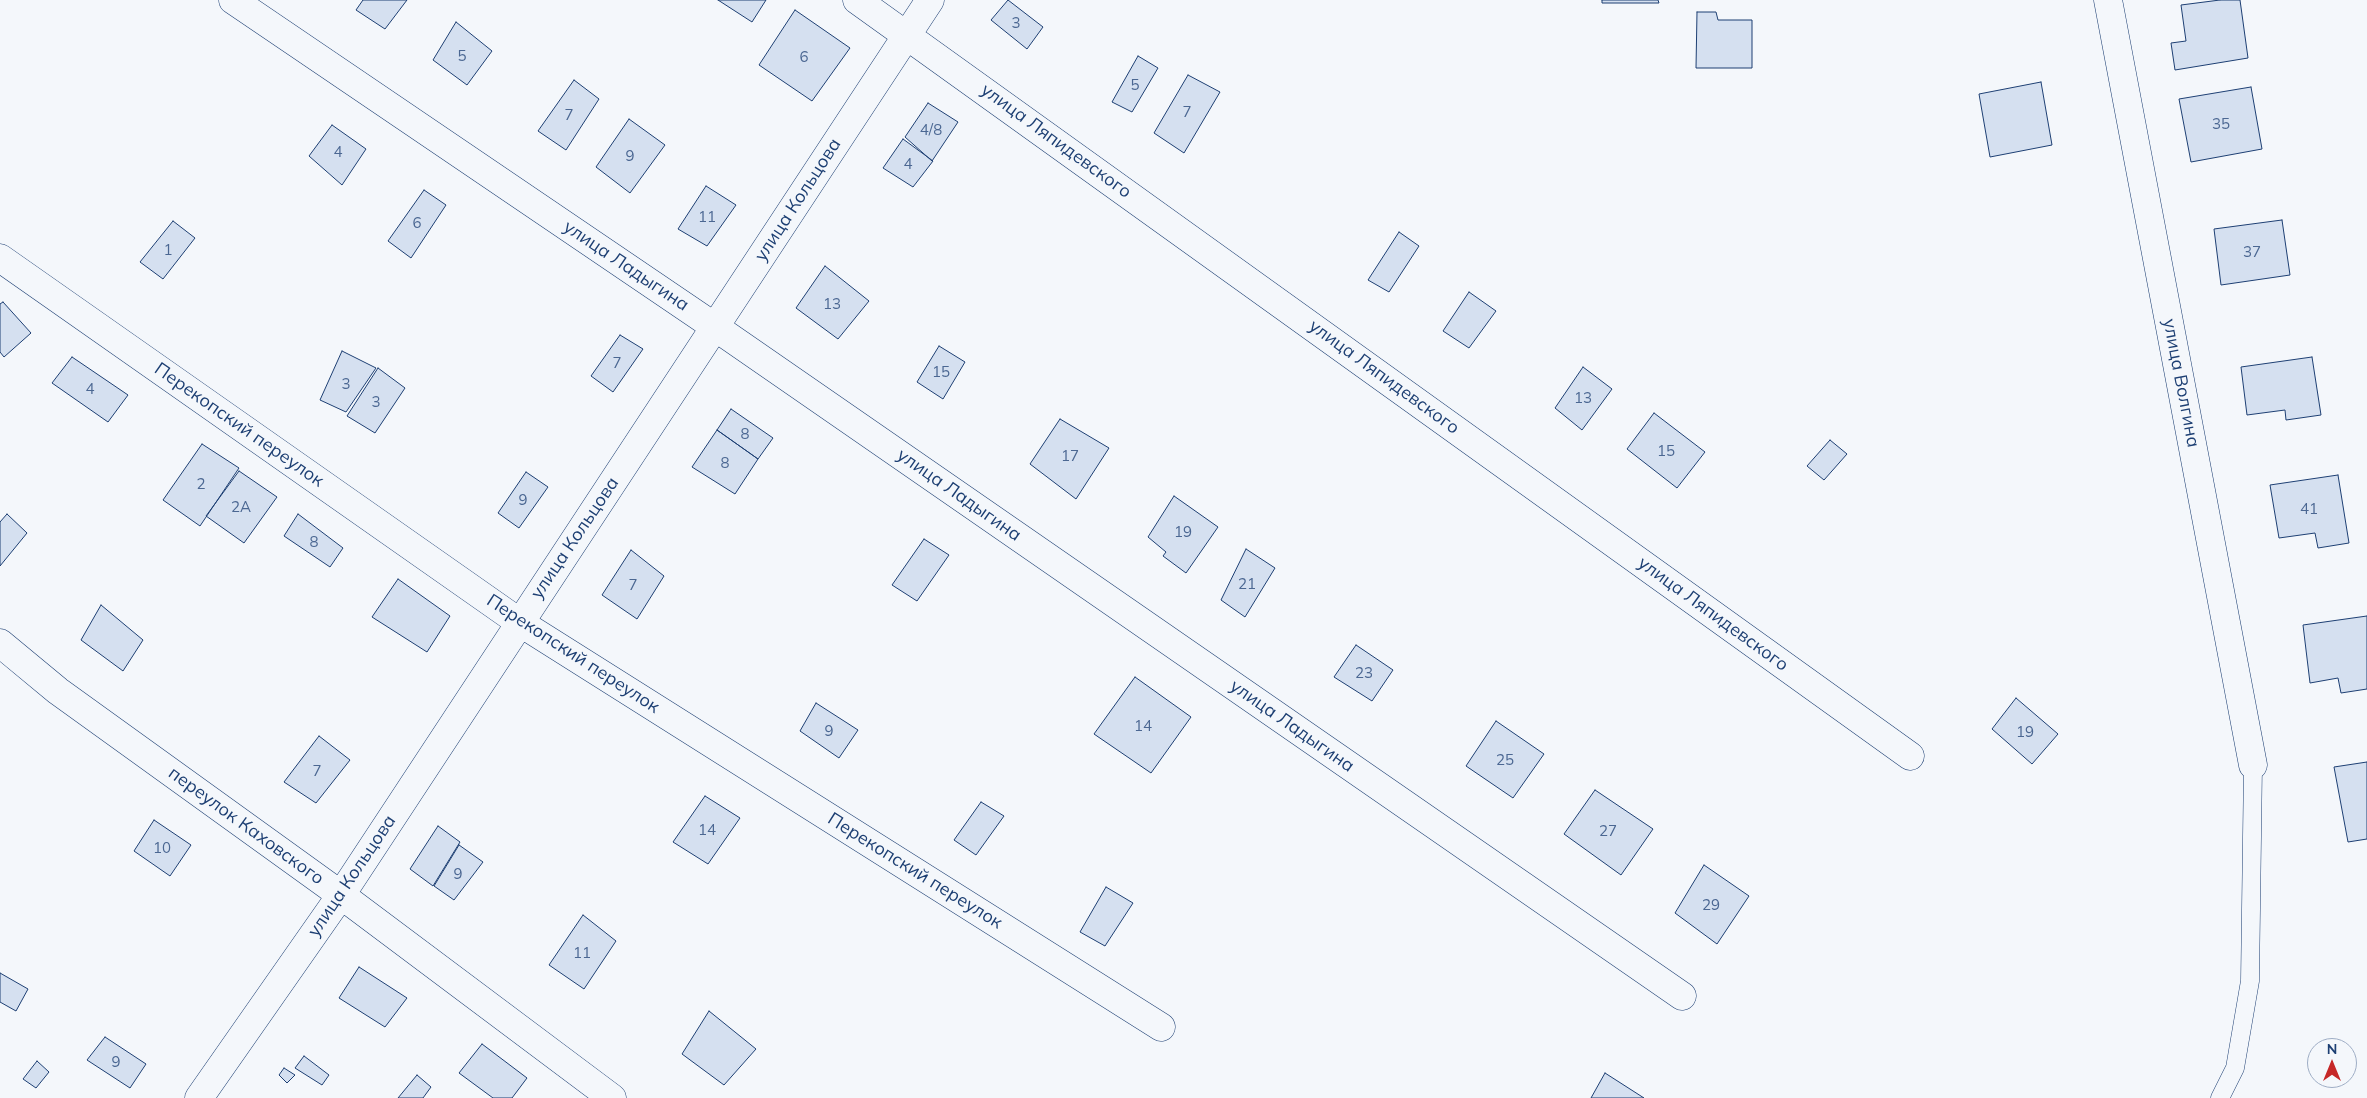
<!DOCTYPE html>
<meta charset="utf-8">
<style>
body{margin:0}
#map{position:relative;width:2367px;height:1098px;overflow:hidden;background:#f4f7fb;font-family:Mulish,sans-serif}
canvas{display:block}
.north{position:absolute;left:2307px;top:1038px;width:50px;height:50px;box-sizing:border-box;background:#f4f7fb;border:1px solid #9eadc5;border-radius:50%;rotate:0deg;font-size:14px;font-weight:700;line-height:20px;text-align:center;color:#1d3f73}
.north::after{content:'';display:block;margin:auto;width:18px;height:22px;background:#c62828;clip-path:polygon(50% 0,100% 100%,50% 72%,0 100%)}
</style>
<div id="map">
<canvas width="2367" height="1098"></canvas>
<div class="north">N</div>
</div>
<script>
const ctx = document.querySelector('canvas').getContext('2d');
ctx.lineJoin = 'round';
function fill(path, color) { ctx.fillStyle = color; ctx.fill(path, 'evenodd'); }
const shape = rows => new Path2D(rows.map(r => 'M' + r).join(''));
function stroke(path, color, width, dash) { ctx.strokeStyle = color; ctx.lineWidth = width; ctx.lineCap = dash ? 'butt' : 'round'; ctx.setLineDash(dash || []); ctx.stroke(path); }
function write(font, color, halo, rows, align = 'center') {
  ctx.font = font + ' Mulish,sans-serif'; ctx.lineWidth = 4; ctx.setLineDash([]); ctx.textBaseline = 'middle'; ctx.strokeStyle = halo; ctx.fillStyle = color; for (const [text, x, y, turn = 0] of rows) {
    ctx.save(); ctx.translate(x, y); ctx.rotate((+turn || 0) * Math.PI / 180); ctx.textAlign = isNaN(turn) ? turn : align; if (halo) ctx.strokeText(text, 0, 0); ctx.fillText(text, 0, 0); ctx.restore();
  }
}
const building = shape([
 [363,0,407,0,385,29,356,10,363,0],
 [718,0,766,0,752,22,718,0],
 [1008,0,1043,27,1027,49,991,20,1008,0],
 [1602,0,1658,0,1659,3,1602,3,1602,0],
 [2220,0,2240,0,2248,58,2175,70,2171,43,2186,41,2181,5,2220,0],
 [795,10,850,48,812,101,759,65,795,10],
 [1697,12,1716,12,1718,20,1752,20,1752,68,1696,68,1697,12],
 [456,22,492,51,467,85,433,60,456,22],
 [1138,56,1158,68,1132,112,1112,102,1138,56],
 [1188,75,1220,92,1184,153,1154,133,1188,75],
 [574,80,599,99,566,150,538,131,574,80],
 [2041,82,2052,145,1990,157,1979,94,2041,82],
 [2251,87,2262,149,2191,162,2179,99,2251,87],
 [928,103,958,122,932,161,905,137,928,103],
 [629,119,665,145,630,193,596,167,629,119],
 [332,125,366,149,342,185,309,156,332,125],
 [903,139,933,161,913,187,883,168,903,139],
 [706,186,736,205,707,246,678,229,706,186],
 [424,190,446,205,411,258,388,241,424,190],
 [2282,220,2290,275,2221,285,2214,229,2282,220],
 [173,221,195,238,163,279,140,262,173,221],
 [1399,232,1419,246,1389,292,1368,280,1399,232],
 [825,266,869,301,838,339,796,308,825,266],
 [1469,292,1496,311,1469,348,1443,331,1469,292],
 [3,302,31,333,4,357,0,352,0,304,3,302],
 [620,335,643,349,613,392,591,376,620,335],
 [939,346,965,362,943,399,917,382,939,346],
 [342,351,376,368,346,412,320,400,342,351],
 [72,357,128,395,108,422,52,383,72,357],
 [2312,357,2321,415,2286,420,2285,410,2247,415,2241,367,2312,357],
 [1583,367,1612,389,1582,430,1555,408,1583,367],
 [378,368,405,388,375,433,347,416,378,368],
 [731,409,773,438,758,459,717,430,731,409],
 [1654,413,1705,452,1677,488,1627,449,1654,413],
 [1060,419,1109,448,1076,499,1030,464,1060,419],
 [717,430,758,459,735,494,692,467,717,430],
 [1830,440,1847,454,1824,480,1807,466,1830,440],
 [202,444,239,468,200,526,163,500,202,444],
 [239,471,277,497,244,543,206,516,239,471],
 [526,472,548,487,519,528,498,513,526,472],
 [2338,475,2349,543,2318,548,2315,533,2279,538,2270,485,2338,475],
 [1174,496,1218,527,1186,573,1163,556,1166,552,1148,537,1174,496],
 [7,514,27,533,0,566,0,522,7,514],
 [298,514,343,548,330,567,284,536,298,514],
 [924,539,949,555,917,601,892,585,924,539],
 [1246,549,1275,568,1245,617,1221,600,1246,549],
 [631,550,664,576,637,619,602,595,631,550],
 [398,579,450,616,427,652,372,617,398,579],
 [101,605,143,640,123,671,81,640,101,605],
 [2367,616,2367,689,2341,693,2338,678,2310,683,2303,625,2367,616],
 [1356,645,1393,670,1372,701,1334,677,1356,645],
 [1135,677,1191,717,1151,773,1094,734,1135,677],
 [2016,698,2058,734,2032,764,1992,729,2016,698],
 [816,703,858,730,839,758,800,731,816,703],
 [1496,721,1544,754,1513,798,1466,766,1496,721],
 [319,736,350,760,316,803,284,782,319,736],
 [2367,762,2367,839,2348,842,2334,767,2367,762],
 [1595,790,1653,829,1621,875,1564,834,1595,790],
 [705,796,740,818,708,864,673,842,705,796],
 [981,802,1004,816,976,855,954,840,981,802],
 [154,820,191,845,170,876,134,851,154,820],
 [438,826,460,842,433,886,410,869,438,826],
 [459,845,483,862,454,900,434,886,459,845],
 [1704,865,1749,896,1717,944,1675,913,1704,865],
 [1106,887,1133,903,1105,946,1080,932,1106,887],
 [583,915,616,941,584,989,549,965,583,915],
 [359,967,407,998,385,1027,339,998,359,967],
 [0,973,28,989,16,1011,0,1002,0,973],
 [709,1011,756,1049,724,1085,682,1054,709,1011],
 [105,1037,146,1064,130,1088,87,1060,105,1037],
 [482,1044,527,1078,512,1098,493,1098,459,1073,482,1044],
 [304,1056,329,1075,322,1085,295,1068,304,1056],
 [37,1061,49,1072,36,1088,23,1079,37,1061],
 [284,1068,295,1075,287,1083,279,1075,284,1068],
 [1605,1073,1644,1098,1591,1098,1605,1073],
 [417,1075,431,1087,423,1098,398,1098,417,1075]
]);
fill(building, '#d5e0f0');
stroke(building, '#1d3f73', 1);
const lane = shape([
 [2220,1098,2235,1068,2250,981,2253,765]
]);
const street = shape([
 [233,0,715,327,1682,996],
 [857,0,1910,756],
 [2108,0,2253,765],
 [0,258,519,622,1161,1027],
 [0,643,58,691,341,895,612,1098],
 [199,1098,341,895,930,0]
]);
stroke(lane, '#1d3f73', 19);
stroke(street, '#1d3f73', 29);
stroke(lane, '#f4f7fb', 18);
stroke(street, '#f4f7fb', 28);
write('15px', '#4b6792', null, [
 ["3",1016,23],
 ["5",462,56],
 ["6",804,57],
 ["5",1135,85],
 ["7",1187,112],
 ["7",569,115],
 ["35",2221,124],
 ["4/8",931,130],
 ["4",338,152],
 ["9",630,156],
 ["4",908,164],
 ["11",707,217],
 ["6",417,223],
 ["1",168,250],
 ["37",2252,252],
 ["13",832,304],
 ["7",617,363],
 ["15",941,372],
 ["3",346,384],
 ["4",90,389],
 ["13",1583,398],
 ["3",376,402],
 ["8",745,434],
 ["15",1666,451],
 ["17",1070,456],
 ["8",725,463],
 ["2",201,484],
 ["9",523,500],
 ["2А",241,507],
 ["41",2309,509],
 ["19",1183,532],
 ["8",314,542],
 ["21",1247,584],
 ["7",633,585],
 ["23",1364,673],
 ["14",1143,726],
 ["9",829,731],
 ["19",2025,732],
 ["25",1505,760],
 ["7",317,771],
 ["14",707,830],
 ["27",1608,831],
 ["10",162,848],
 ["9",458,874],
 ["29",1711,905],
 ["11",582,953],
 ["9",116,1062]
]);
write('18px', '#1d3f73', '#f4f7fb', [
 ["улица Ляпидевского",1056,141,36],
 ["улица Кольцова",798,200,-57],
 ["улица Ладыгина",626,266,34],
 ["улица Ляпидевского",1384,377,36],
 ["улица Волгина",2181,383,79],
 ["Перекопский переулок",239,425,35],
 ["улица Ладыгина",959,495,35],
 ["улица Кольцова",575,538,-56],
 ["улица Ляпидевского",1713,614,36],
 ["Перекопский переулок",573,654,33],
 ["улица Ладыгина",1292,726,35],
 ["переулок Каховского",246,826,36],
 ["Перекопский переулок",915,871,32],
 ["улица Кольцова",352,876,-56]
]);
</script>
